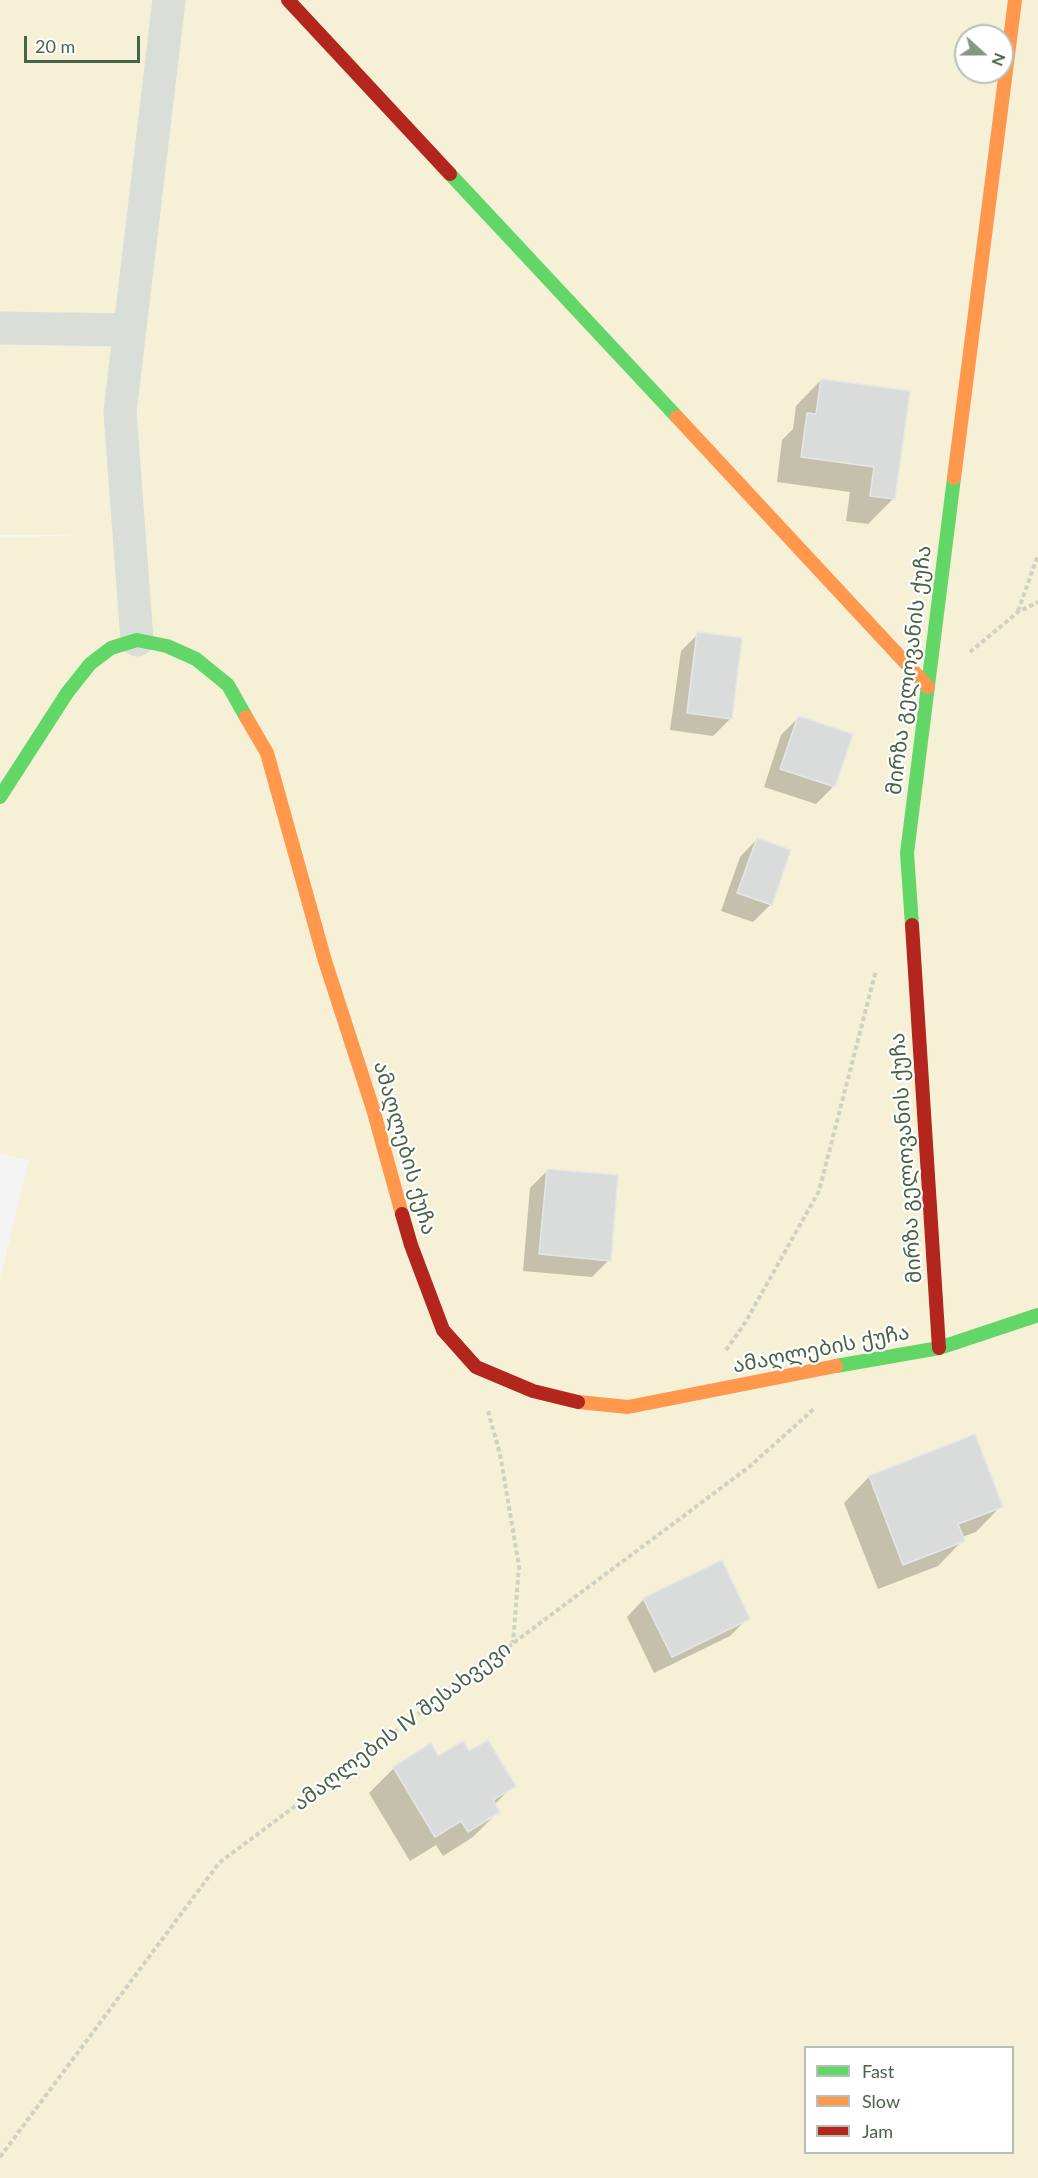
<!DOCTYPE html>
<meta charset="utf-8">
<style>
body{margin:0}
#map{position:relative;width:1038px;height:2178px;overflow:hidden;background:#f4f4f4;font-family:Lato,sans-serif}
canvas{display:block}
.legend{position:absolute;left:804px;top:2046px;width:210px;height:108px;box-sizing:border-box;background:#fff;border:2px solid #b6c1b6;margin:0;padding:8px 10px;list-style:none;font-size:18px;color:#496348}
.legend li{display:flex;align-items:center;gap:12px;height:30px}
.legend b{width:30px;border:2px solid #b6c1b6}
.north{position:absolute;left:954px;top:24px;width:60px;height:60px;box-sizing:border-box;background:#fff;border:2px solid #b6c1b6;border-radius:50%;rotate:111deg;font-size:16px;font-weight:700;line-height:24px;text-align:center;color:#496348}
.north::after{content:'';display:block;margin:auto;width:21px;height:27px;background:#859684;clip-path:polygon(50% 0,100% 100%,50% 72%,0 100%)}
.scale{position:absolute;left:24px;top:36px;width:116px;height:27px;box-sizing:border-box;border:3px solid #496348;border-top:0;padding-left:8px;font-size:18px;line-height:21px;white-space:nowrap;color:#496348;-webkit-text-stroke:4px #fff;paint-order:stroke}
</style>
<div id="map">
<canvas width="1038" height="2178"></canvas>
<ul class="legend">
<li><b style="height:8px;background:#63d668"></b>Fast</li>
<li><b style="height:8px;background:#ff974d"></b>Slow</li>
<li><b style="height:8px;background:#b3261e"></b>Jam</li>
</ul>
<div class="north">N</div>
<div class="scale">20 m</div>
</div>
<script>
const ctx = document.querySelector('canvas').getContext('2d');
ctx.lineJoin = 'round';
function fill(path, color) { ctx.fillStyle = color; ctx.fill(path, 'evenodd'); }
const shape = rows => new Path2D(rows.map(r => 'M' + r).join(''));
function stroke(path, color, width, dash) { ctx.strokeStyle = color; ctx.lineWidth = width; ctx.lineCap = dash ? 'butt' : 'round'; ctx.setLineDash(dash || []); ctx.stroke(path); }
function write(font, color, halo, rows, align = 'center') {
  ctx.font = font + ' Lato,"Noto Sans Georgian",sans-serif'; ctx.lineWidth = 4.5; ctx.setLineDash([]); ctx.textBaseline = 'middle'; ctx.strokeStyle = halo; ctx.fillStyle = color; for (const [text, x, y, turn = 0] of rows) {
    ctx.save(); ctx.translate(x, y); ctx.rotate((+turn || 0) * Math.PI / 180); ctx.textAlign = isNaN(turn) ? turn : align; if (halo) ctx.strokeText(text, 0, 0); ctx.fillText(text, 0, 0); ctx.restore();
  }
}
fill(shape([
 [0,0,1038,0,1038,2178,0,2178,0,1279,29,1160,0,1154,0,538,88,535,0,535],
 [966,36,1002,36,1002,72,966,72],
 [806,2048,1012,2048,1012,2152,806,2152]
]), '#f5f0d6');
fill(shape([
 [821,380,894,498,868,524,846,521,850,492,777,482,782,440,793,429,796,406],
 [698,634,731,718,713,736,670,730,681,651],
 [799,717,834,786,816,804,764,787,781,735],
 [757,839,789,851,770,905,753,922,721,911,740,857],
 [547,1171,609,1260,592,1277,523,1271,530,1188],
 [974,1436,1001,1506,976,1532,962,1537,963,1540,938,1566,878,1589,844,1503,869,1477],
 [644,1599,748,1618,730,1636,654,1673,627,1617],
 [468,1753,514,1785,494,1805,498,1812,473,1837,443,1856,436,1845,410,1861,369,1793,394,1768]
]), '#0003');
const building = shape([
 [821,379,910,391,895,499,870,496,874,467,801,457,807,413,816,414,821,379],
 [697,632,742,638,732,719,687,713,697,632],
 [798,716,853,734,835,787,780,769,798,716],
 [757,838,791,850,772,905,737,893,757,838],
 [547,1169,618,1175,611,1261,539,1254,547,1169],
 [975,1434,1003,1507,958,1524,965,1541,903,1565,869,1476,975,1434],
 [722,1560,750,1619,672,1657,643,1598,722,1560],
 [488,1740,516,1786,493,1800,500,1812,468,1832,461,1821,435,1837,393,1767,431,1743,438,1756,463,1741,469,1751,488,1740]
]);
fill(building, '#d9dcda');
stroke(building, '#e5e7e6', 1.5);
stroke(shape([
 [1018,611,1038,555],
 [970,652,1018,612,1038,602],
 [726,1350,745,1323,819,1191,876,970],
 [488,1411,500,1454,519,1566,513,1643],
 [0,2157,219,1863,749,1467,815,1408]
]), '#cfd1c2', 4, [4.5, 3]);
stroke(shape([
 [0,328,129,330],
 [137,640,120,412,169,0]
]), '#d9ded8', 33);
stroke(shape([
 [450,174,677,417],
 [0,797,67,693,90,664,111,648,137,640,167,646,196,659,228,685,246,717],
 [912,925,907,853,954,478],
 [836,1366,939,1348,1038,1315]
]), '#63d668', 14);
stroke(shape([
 [677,417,928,687],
 [954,478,1015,0],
 [246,717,267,753,325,961,373,1109,402,1214],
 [578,1402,628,1407,836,1366]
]), '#ff974d', 14);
stroke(shape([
 [288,0,450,174],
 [912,925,939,1348],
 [402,1214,411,1245,443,1330,476,1367,533,1391,578,1402]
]), '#b3261e', 14);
write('21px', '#496348', '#fff', [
 ["მირზა გელოვანის ქუჩა",909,670,-83],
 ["ამაღლების ქუჩა",405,1148,74],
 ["მირზა გელოვანის ქუჩა",906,1158,-94],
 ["ამაღლების ქუჩა",821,1349,-11],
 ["ამაღლების IV შესახვევი",402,1726,-37]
]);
</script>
